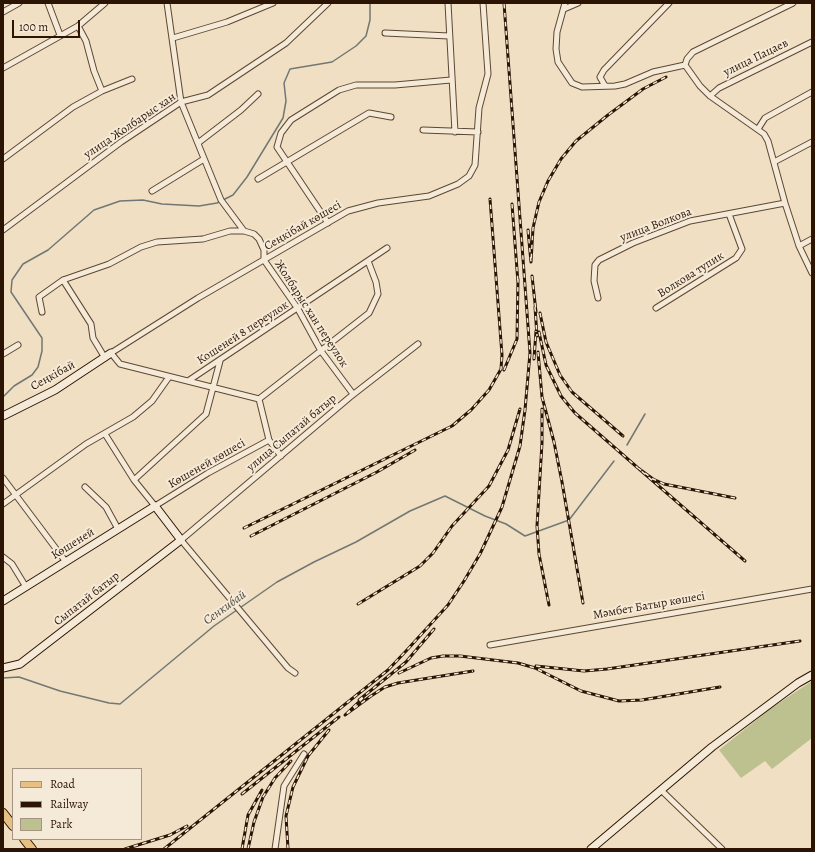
<!DOCTYPE html>
<meta charset="utf-8">
<style>
body{margin:0}
#map{position:relative;width:815px;height:852px;overflow:hidden;background:#f0dfc2;font-family:Alegreya,serif}
canvas{display:block}
.frame{position:absolute;inset:0;border:4px solid #2c1404;pointer-events:none}
.legend{position:absolute;left:12px;top:768px;width:130px;height:72px;box-sizing:border-box;background:#f5ead7;border:1px solid #a59483;margin:0;padding:5px 7px;list-style:none;font-size:12px;color:#2c1404}
.legend li{display:flex;align-items:center;gap:8px;height:20px}
.legend b{width:20px;border:1px solid #a59483}
.scale{position:absolute;left:12px;top:20px;width:68px;height:18px;box-sizing:border-box;border:2px solid #2c1404;border-top:0;padding-left:5px;font-size:12px;line-height:14px;white-space:nowrap;color:#2c1404;-webkit-text-stroke:3px #f5ead7;paint-order:stroke}
</style>
<div id="map">
<canvas width="815" height="852"></canvas>
<div class="frame"></div>
<ul class="legend">
<li><b style="height:5px;background:#e8c081"></b>Road</li>
<li><b style="height:5px;background:#2c1404"></b>Railway</li>
<li><b style="height:11px;background:#bdc190"></b>Park</li>
</ul>
<div class="scale">100 m</div>
</div>
<script>
const ctx = document.querySelector('canvas').getContext('2d');
ctx.lineJoin = 'round';
function fill(path, color) { ctx.fillStyle = color; ctx.fill(path, 'evenodd'); }
const shape = rows => new Path2D(rows.map(r => 'M' + r).join(''));
function stroke(path, color, width, dash) { ctx.strokeStyle = color; ctx.lineWidth = width; ctx.lineCap = dash ? 'butt' : 'round'; ctx.setLineDash(dash || []); ctx.stroke(path); }
function write(font, color, halo, rows, align = 'center') {
  ctx.font = font + ' Alegreya,serif'; ctx.lineWidth = 4; ctx.setLineDash([]); ctx.textBaseline = 'middle'; ctx.strokeStyle = halo; ctx.fillStyle = color; for (const [text, x, y, turn = 0] of rows) {
    ctx.save(); ctx.translate(x, y); ctx.rotate((+turn || 0) * Math.PI / 180); ctx.textAlign = isNaN(turn) ? turn : align; if (halo) ctx.strokeText(text, 0, 0); ctx.fillText(text, 0, 0); ctx.restore();
  }
}
fill(shape([
 [812,681,812,738,772,769,765,761,741,778,719,750,770,709]
]), '#bdc190');
stroke(shape([
 [3,397,14,386,32,375,38,367,42,351,42,338,11,292,12,280,23,264,48,250,94,210,120,201,143,200,162,204,199,206,217,203,233,195,247,177,283,118,286,101,284,83,290,69,332,62,356,46,366,36,370,20,370,3],
 [627,445,645,414],
 [3,678,19,677,60,691,109,703,120,704,214,626,277,582,314,562,356,542,410,511,445,496,485,516,506,524,525,536,569,520,614,461]
]), '#717874', 1.5);
const street = shape([
 [48,3,60,35],
 [167,3,181,102,221,200,244,231,254,234,259,239,264,250,264,260,298,309,321,351,353,394],
 [448,3,455,132],
 [565,3,557,32,556,49,558,62,572,83,582,87,615,86,625,84,653,72,685,65,700,86,710,96,764,134,768,141,785,203,799,246,812,273],
 [564,9,578,3],
 [3,12,19,3],
 [78,26,86,41,94,71,102,91],
 [385,33,449,36],
 [173,38,227,22,273,3],
 [685,65,687,59,693,52,793,3],
 [3,68,78,26,105,3],
 [605,86,600,77,604,70,669,3],
 [710,96,719,88,812,42],
 [758,129,765,118,812,92],
 [423,130,478,132],
 [198,143,241,110,258,94],
 [3,159,73,107,102,91,132,79],
 [774,162,812,142],
 [258,179,369,113,391,117],
 [152,191,204,159],
 [328,223,277,147,281,133,291,120,339,90,356,85,395,85,451,80],
 [3,230,121,142,181,102,208,95,286,43,328,3],
 [799,246,812,239],
 [63,280,91,324,93,338,105,358],
 [598,298,594,281,595,265,599,260,633,243,690,221,785,203],
 [656,308,736,258,742,249,729,214],
 [42,312,39,297,63,280,109,264,141,247,157,242,203,239,230,231,244,231],
 [3,354,18,345],
 [188,381,387,248],
 [259,399,120,364,111,353,198,298,348,211,378,203,429,196,458,184,469,176,475,165,479,108,488,74,483,3],
 [105,434,134,480,155,506,208,473,269,440],
 [281,456,269,440,259,399,369,313,378,294,376,282,368,261],
 [3,478,66,562],
 [134,480,206,414,220,361],
 [85,487,106,507,118,529],
 [3,504,86,444,133,417,152,401,169,377],
 [3,557,12,564,26,587],
 [490,645,812,589],
 [295,673,288,668,181,540,350,397,418,344],
 [661,790,722,849],
 [275,849,284,786,304,754]
]);
const secondary = shape([
 [3,416,55,390,111,353],
 [3,601,155,506,181,540,20,664,3,668],
 [591,849,712,747,798,683,812,675]
]);
const primary = shape([
 [3,813,13,826],
 [24,839,32,849]
]);
stroke(street, '#5d4734', 7);
stroke(secondary, '#2c1404', 9);
stroke(primary, '#2c1404', 10);
stroke(street, '#f5ead7', 5);
stroke(secondary, '#f5ead7', 7);
stroke(primary, '#e8c081', 8);
const rail = shape([
 [512,204,518,283],
 [528,230,531,262,533,228,539,202,548,181,561,159,576,141,608,115,643,89,666,77],
 [532,276,536,312],
 [535,307,537,336],
 [540,313,546,342,560,375,572,392,623,436],
 [539,332,546,365,561,396,575,413,638,468],
 [538,352,542,397,554,442,562,482,583,603],
 [534,359,536,331],
 [504,370,517,339,518,279],
 [542,409,542,443,537,526,539,554,549,605],
 [735,498,664,484,653,479,638,468,745,561],
 [244,528,452,426,471,410,489,390,501,369,502,355,490,199],
 [251,536,377,472,415,450],
 [358,604,420,566,433,553,452,526,489,486,508,450,520,409],
 [536,666,584,671,607,669,800,641],
 [399,673,431,658,443,656,460,656,518,663,535,668,581,691,619,701,642,700,720,687],
 [363,698,345,715,371,696,385,687,398,683,473,671],
 [359,700,406,662,434,629],
 [242,794,339,717],
 [125,849,170,835,187,826],
 [164,849,388,670,407,650,448,605,464,581,480,554,502,507,520,446,525,410,530,353,504,3],
 [242,849,248,815,262,790],
 [248,849,254,822,263,797,275,778,291,761],
 [288,849,286,816,293,787,308,756,329,730]
]);
stroke(rail, '#2c1404', 3);
stroke(rail, '#f5ead7', 1.5, [4.5]);
write('12px', '#2c1404', '#f5ead7', [
 ["улица Пацаев",756,58,-26],
 ["улица Жолбарыс хан",130,126,-34],
 ["улица Волкова",656,225,-21],
 ["Сеңкібай көшесі",303,226,-30],
 ["Волкова тупик",691,275,-32],
 ["Жолбарыс хан переулок",311,314,57],
 ["Кошеней 8 переулок",243,333,-33],
 ["Сеңкібай",53,376,-29],
 ["улица Сыпатай батыр",292,433,-40],
 ["Көшеней көшесі",207,464,-30],
 ["Көшеней",73,544,-32],
 ["Сыпатай батыр",87,599,-38],
 ["Мәмбет Батыр көшесі",649,606,-10]
]);
write('italic 13px', '#544e45', '#f5ead7', [
 ["Сенкибай",225,608,-36]
]);
</script>
